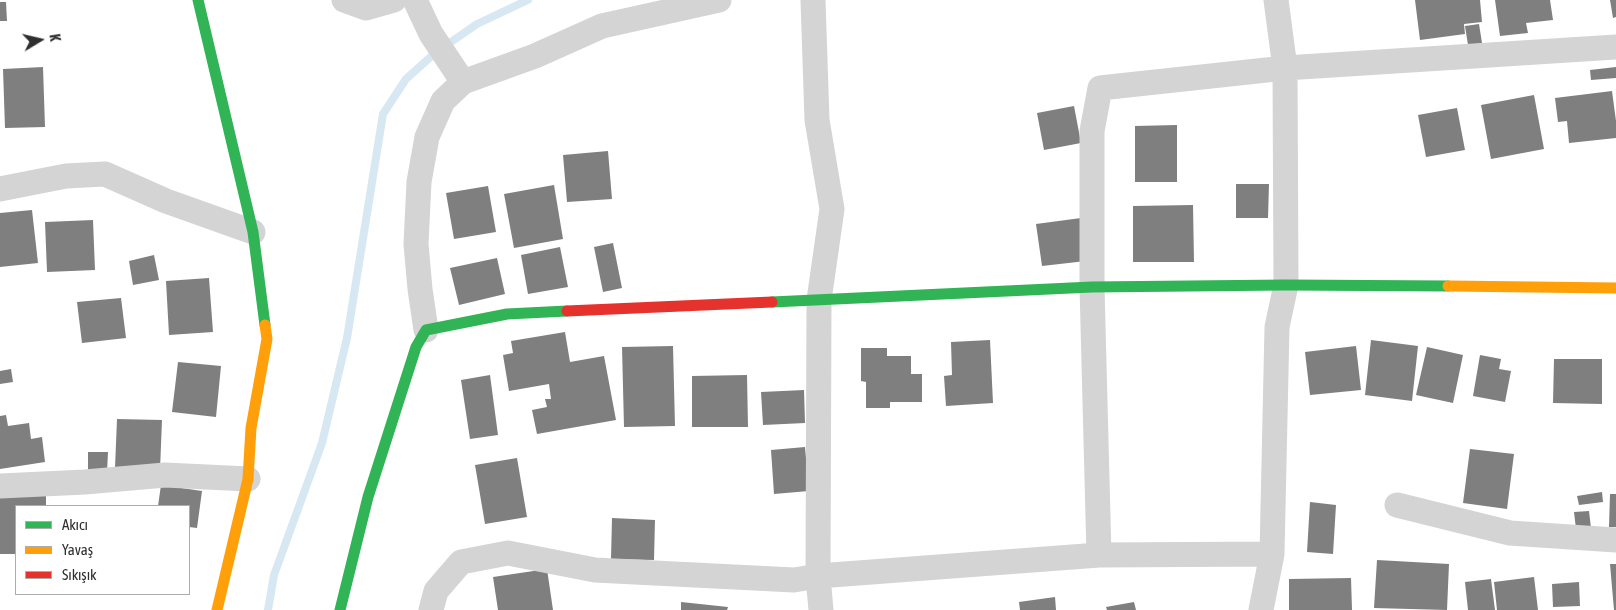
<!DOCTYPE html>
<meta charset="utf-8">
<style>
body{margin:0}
#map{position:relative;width:1616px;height:610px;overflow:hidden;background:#fff;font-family:"Asap Condensed",sans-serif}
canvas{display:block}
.legend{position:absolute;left:15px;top:505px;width:175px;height:90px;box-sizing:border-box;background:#fff;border:1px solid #acacac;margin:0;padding:6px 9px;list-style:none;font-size:15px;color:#2f2f2f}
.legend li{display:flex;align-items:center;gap:10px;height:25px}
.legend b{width:25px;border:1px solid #acacac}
.north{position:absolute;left:15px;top:15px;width:50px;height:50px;-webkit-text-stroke:4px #fff;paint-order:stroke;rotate:81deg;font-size:14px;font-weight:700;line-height:20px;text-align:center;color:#2f2f2f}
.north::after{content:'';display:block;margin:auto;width:18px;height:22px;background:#2f2f2f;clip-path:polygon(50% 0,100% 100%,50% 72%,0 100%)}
</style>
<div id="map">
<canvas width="1616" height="610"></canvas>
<ul class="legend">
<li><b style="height:6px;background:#30b455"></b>Akıcı</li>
<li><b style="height:6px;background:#ff9f0a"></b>Yavaş</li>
<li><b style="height:6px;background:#e5322d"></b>Sıkışık</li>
</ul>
<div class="north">K</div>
</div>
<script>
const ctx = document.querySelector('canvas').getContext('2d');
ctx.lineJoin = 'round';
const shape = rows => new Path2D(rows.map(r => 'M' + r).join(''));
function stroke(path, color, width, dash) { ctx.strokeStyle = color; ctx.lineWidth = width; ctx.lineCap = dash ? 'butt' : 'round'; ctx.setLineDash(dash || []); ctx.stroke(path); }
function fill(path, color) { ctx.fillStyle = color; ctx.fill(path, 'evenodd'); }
stroke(shape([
 [268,610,274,575,322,443,347,338,383,114,406,79,435,53,477,24,528,0]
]), '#d7e8f3', 8);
fill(shape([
 [1415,0,1480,0,1482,22,1464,24,1465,34,1420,40],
 [1495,0,1550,0,1553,20,1526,23,1528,33,1500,36],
 [1610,0,1616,0,1616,17,1613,18],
 [0,2,6,2,7,21,0,21],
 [1479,24,1482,43,1468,45,1465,26],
 [43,67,45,127,5,128,3,69],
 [1616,67,1616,78,1591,80,1590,70],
 [1612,91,1616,121,1616,138,1569,143,1567,121,1558,122,1555,98],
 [1534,95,1544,149,1491,159,1481,105],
 [1074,106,1081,143,1044,150,1037,113],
 [1457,108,1465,150,1426,157,1418,115],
 [1177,125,1177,182,1135,182,1135,126],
 [608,151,612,199,567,202,563,155],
 [1236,184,1269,184,1268,218,1236,218],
 [554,185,563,239,514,248,504,194],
 [488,186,496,232,454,239,446,193],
 [1193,205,1194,262,1133,262,1133,206],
 [32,210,38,263,0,267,0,213],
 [1081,218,1086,261,1042,266,1036,224],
 [93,220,95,270,47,272,45,222],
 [613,243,622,288,603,292,594,247],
 [560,247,568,287,528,294,521,255],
 [154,255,159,280,133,285,129,261],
 [497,258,505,294,459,305,450,268],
 [209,278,213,332,169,335,166,281],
 [121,298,126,338,82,343,77,302],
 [565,332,570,362,604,356,616,420,537,434,532,410,547,407,545,399,551,399,549,384,509,391,503,355,513,353,511,341],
 [990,340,993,403,946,406,944,376,952,375,951,342],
 [1371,340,1418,346,1412,401,1365,395],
 [673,346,675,426,624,427,622,347],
 [1356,346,1361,390,1310,395,1305,352],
 [1427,347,1463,355,1453,403,1416,395],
 [861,348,887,348,887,356,911,356,911,374,922,374,922,402,890,402,890,408,866,408,866,382,861,381],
 [1480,355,1501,359,1499,369,1511,371,1505,402,1473,396],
 [1554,359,1602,359,1602,404,1553,403],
 [178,362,221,366,216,417,172,412],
 [11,369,13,382,0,384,0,371],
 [490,375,498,435,470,439,461,380],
 [747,375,748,427,692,427,692,376],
 [804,390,805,423,763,425,761,392],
 [6,415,8,426,29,423,31,439,42,437,45,462,0,469,0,416],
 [117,419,162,420,160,470,115,468],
 [805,447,809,491,774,494,771,450],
 [1470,449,1514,454,1507,509,1463,503],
 [88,452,108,452,107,473,88,472],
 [517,458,527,517,485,524,475,465],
 [161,485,202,491,197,528,189,527,189,506,158,506],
 [1602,492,1603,502,1579,505,1577,496],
 [0,493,46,493,46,506,16,506,16,554,0,554],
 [1610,494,1616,494,1616,527,1609,527],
 [1310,502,1336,505,1333,554,1307,552],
 [1589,511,1591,528,1576,529,1574,512],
 [612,518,655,520,654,560,611,559],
 [1377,560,1449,564,1447,610,1374,608],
 [1610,564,1616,564,1616,610,1614,610],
 [547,569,553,610,498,610,493,577],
 [1534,577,1538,610,1497,610,1494,582],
 [1351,578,1352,610,1289,610,1289,579],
 [1491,579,1495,610,1468,610,1465,582],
 [1579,582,1580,606,1553,607,1552,584],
 [1055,597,1056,610,1020,610,1019,602],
 [681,602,728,607,727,610,681,610],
 [1134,602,1136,610,1107,610,1106,607]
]), '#7f7f7f');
stroke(shape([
 [344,0,366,8,394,0],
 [415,0,431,34,463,82],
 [813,0,817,120,832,209,819,300,818,576,821,610],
 [0,189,66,176,105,174,166,201,253,232],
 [426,330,420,289,416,244,419,182,427,137,443,101,463,82,535,56,602,26,719,0],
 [0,486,85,482,165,475,248,479],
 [1397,505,1510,533,1616,540],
 [1099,555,1092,287,1092,131,1100,88,1285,68,1616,47],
 [431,610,436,591,461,562,508,553,595,570,794,580,818,576,1099,555,1272,554],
 [1261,610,1272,554,1277,327,1286,285,1285,68,1276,0]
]), '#d4d4d4', 25);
stroke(shape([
 [198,0,253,232,265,325],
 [772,302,1092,287,1286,285,1448,286],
 [340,610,368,497,416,347,426,330,507,314,567,311]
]), '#30b455', 11);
stroke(shape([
 [1448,286,1616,288],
 [217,610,248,479,251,428,267,339,265,325]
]), '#ff9f0a', 11);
stroke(shape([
 [567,311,772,302]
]), '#e5322d', 11);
</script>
